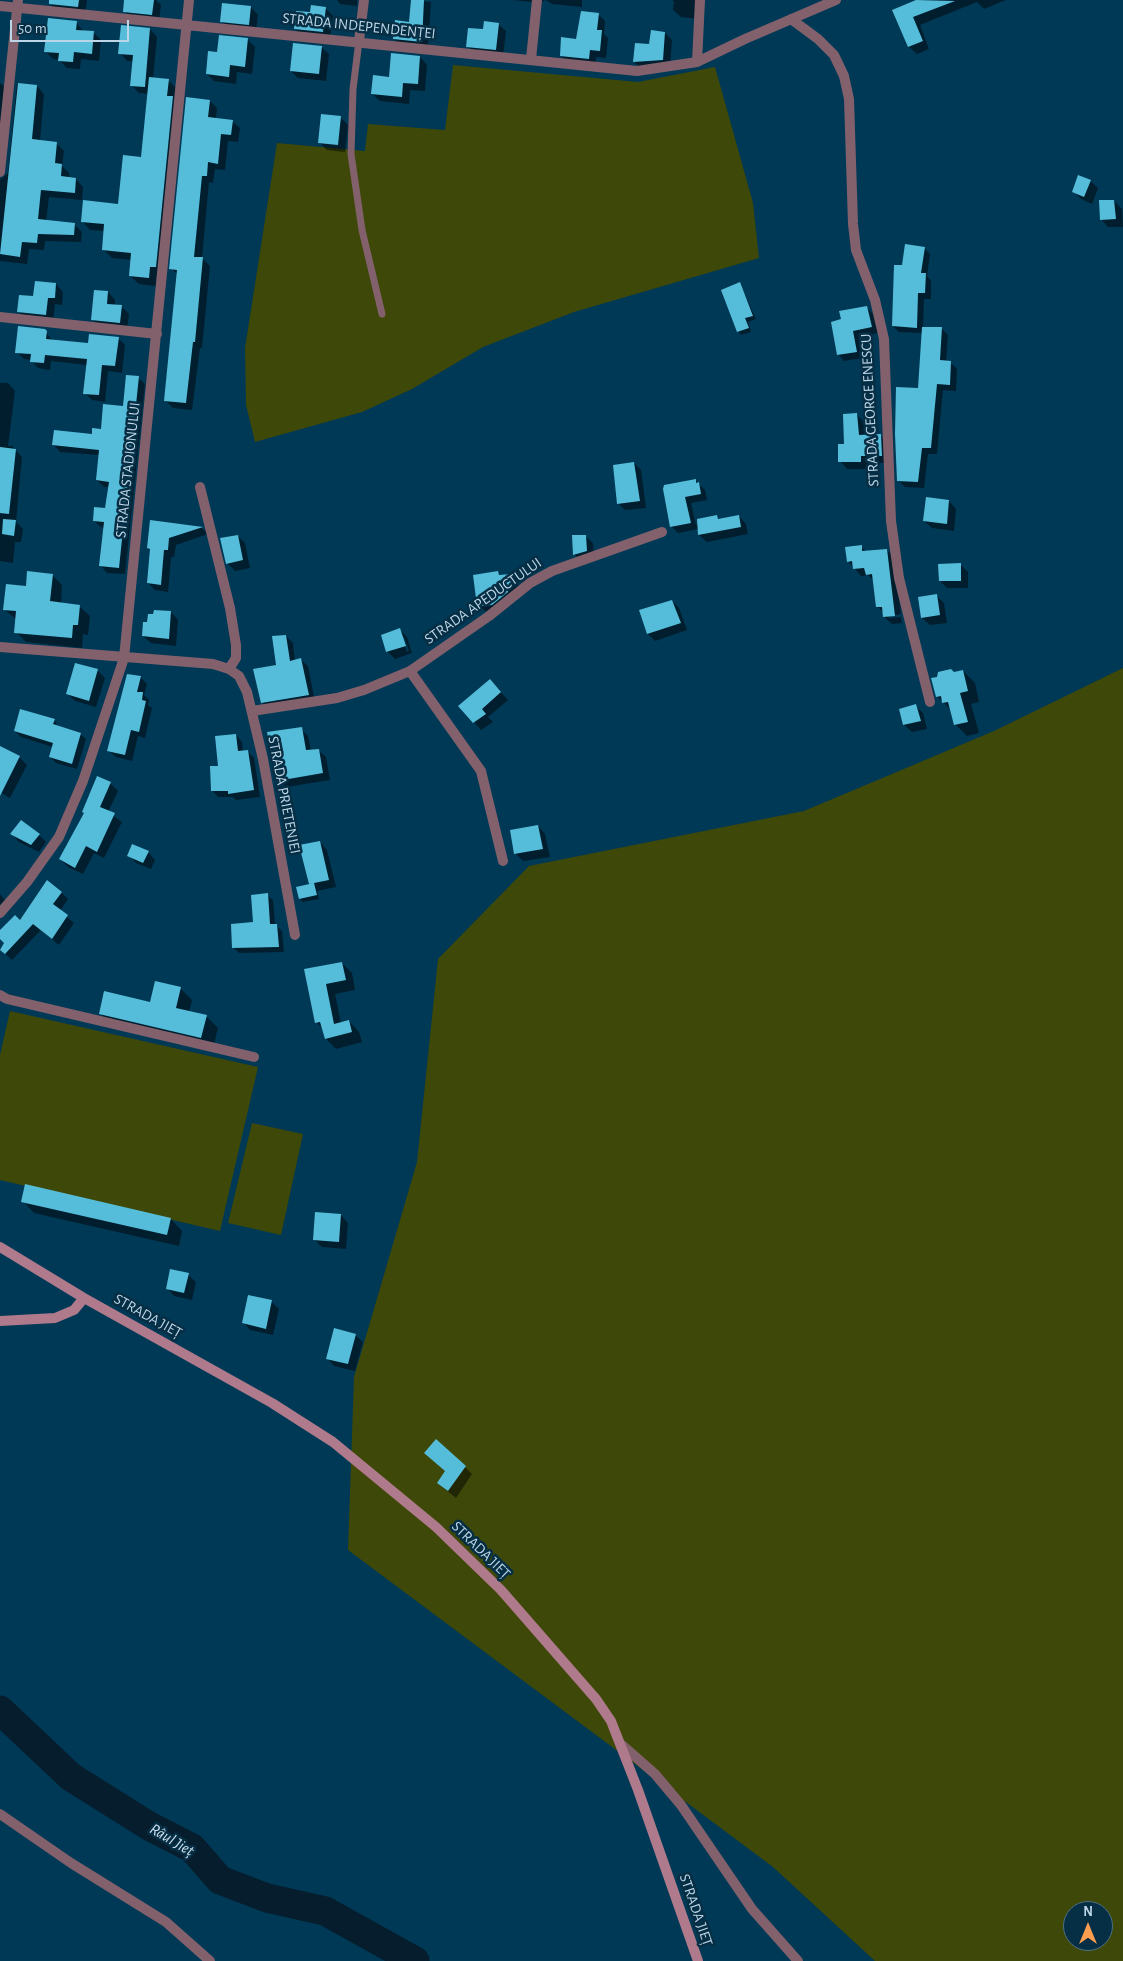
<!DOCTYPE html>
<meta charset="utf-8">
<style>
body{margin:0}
#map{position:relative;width:1123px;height:1961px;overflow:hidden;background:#003956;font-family:"Alegreya Sans",sans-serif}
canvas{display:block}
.north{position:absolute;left:1063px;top:1901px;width:50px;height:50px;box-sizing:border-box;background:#062e44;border:1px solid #4f7185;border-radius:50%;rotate:0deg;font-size:14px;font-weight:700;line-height:20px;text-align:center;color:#bcd6e7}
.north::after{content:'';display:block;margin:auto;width:18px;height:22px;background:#fb9e50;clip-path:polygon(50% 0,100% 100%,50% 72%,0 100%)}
.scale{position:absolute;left:10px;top:20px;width:119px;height:22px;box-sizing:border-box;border:2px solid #bcd6e7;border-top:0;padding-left:6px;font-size:15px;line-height:18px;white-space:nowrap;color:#bcd6e7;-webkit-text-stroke:4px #062e44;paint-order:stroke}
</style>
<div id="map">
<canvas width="1123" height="1961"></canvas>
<div class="north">N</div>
<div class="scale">50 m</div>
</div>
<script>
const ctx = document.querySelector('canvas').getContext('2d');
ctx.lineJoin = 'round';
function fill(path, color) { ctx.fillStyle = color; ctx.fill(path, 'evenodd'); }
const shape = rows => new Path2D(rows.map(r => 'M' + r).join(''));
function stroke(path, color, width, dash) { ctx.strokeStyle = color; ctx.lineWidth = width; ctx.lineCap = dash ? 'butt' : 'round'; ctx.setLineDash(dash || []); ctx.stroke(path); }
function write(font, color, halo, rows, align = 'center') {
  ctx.font = font + ' "Alegreya Sans",sans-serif'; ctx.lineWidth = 5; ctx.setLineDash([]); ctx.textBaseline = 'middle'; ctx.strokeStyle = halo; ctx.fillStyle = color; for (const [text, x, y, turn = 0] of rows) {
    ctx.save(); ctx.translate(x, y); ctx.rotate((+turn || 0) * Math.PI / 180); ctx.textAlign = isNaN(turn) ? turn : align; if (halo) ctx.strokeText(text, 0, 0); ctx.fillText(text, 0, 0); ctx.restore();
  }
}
fill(shape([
 [453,65,638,82,715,67,753,203,759,258,574,312,483,347,412,389,362,412,255,442,246,405,245,348,277,143,365,151,368,124,445,130],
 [1123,668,1123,1961,875,1961,773,1867,348,1550,354,1377,417,1162,438,959,529,866,804,811,994,731],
 [1073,1911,1103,1911,1103,1941,1073,1941],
 [10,1011,258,1067,220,1231,0,1180,0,1055],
 [252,1123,303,1134,281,1235,228,1223]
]), '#3e4808');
fill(shape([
 [50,0,87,0,85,14,58,11,50,4],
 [125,0,156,0,161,5,159,21,132,19,124,11],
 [337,0,357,0,357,6,340,4],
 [413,0,431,2,428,48,401,46,394,39,410,23],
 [513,0,545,0,540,3],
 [546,0,582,0,582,7,552,4],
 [671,0,701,0,699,19,681,17,673,10,674,1],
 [917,0,1006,0,984,9,977,2,920,25,929,49,917,54,909,47,894,10],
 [251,7,258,15,256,31,229,29,221,21],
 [325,8,333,16,330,39,303,36,295,29,312,13],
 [598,14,605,21,604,34,608,38,606,58,596,57,596,66,568,63,561,56],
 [76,22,84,32,94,33,101,40,99,61,81,59,80,69,67,68,59,60,53,59,45,51],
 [498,24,506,31,503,57,475,54,468,46,484,31],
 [122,27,150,29,157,37,153,79,168,80,176,88,156,286,139,284,130,276,132,260,112,258,103,249,105,231,90,230,82,221,119,205,142,158,149,94,139,93,131,85,134,61,127,61,120,53],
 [665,33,672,40,670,67,642,69,634,62,636,44,651,46],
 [247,39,255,47,252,74,237,72,236,84,214,81,207,74,218,54],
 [321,47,329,54,326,81,298,78,291,71],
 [420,57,427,65,425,91,410,90,409,104,380,101,372,94],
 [0,83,10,91,0,180,8,173,17,84,37,86,44,94,40,141,56,143,64,151,62,166,69,173,69,178,76,179,83,187,82,200,49,197,46,221,74,224,82,232,81,242,45,241,44,250,29,249,27,264,0,261],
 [210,101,217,108,216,119,232,121,240,128,238,142,228,141,225,170,215,169,213,183,209,182,202,258,210,266,202,348,200,348,192,410,173,408,166,401,178,275,171,268],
 [340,117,348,125,345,152,327,150,320,143],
 [1090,181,1098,188,1092,204,1081,199,1073,191],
 [1114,201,1122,209,1123,227,1108,227,1101,219],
 [924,248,930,254,927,276,931,281,931,299,924,299,923,328,941,328,948,335,946,362,951,363,957,369,956,391,943,390,937,454,928,454,924,488,905,487,899,481,920,390,923,333,899,332,893,326,903,266],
 [56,284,63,292,62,305,55,304,53,322,26,319,18,311],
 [740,284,756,319,748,322,751,332,741,335,738,331],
 [108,292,115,300,115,306,121,306,129,314,127,330,100,327,92,319],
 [867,308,873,314,878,333,859,337,863,358,844,361,838,354,842,320],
 [44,330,53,341,89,345,118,338,125,345,122,373,108,371,105,402,92,400,85,393,87,365,51,361,50,370,38,368,31,360,24,359,17,352],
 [138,378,145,384,125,574,107,573,101,566,104,528,101,527,94,521,106,509,110,487,104,487,97,480,99,455,60,452,54,445,93,435,102,430,124,408],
 [0,383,8,383,15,391,8,446,12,446,22,457,16,522,23,529,21,542,15,542,13,563,0,561],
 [857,415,864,422,865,436,880,435,888,443,889,463,868,463,868,469,847,469,840,461],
 [634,463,641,470,646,508,625,510,618,503],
 [696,481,705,490,707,500,691,503,696,525,716,517,720,520,739,516,746,524,748,534,707,542,699,535,698,529,678,533,671,526,664,489],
 [949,501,956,509,954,531,932,528,924,521],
 [151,522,202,528,208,534,176,545,174,557,171,557,168,592,155,590,148,583,151,551,148,548],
 [238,536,245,543,250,568,235,571,227,563],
 [585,536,593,543,594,559,582,562,574,554],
 [861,547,867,552,887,550,894,557,901,614,889,616,889,618,901,617,902,623,892,624,884,617,884,613,877,606,875,582,868,575,861,576,848,561],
 [960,564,968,572,968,588,947,588,940,581],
 [498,573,501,576,510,575,517,581,519,593,499,611,485,611,479,605],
 [52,575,62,585,61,604,79,606,90,616,88,635,83,634,82,648,26,642,16,632,17,620,5,610,27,587],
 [937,596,944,603,947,623,930,625,922,618],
 [672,601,679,608,687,630,655,641,648,634],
 [171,612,178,620,176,646,151,643,143,636,149,623],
 [400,630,407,637,412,653,395,659,387,651],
 [402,637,404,637,409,651,407,652],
 [286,636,293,643,295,661,301,660,308,666,315,702,268,709,262,702],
 [97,670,105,678,96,707,75,701,68,694],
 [963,671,975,683,979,702,971,704,979,733,967,736,955,724,952,711,937,696,954,673],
 [140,677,147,684,144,695,149,700,148,705,152,708,145,738,138,736,132,761,116,757,109,751],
 [497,688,508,700,488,717,493,722,481,730,460,706],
 [916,706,923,713,927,729,912,732,904,725,900,709],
 [54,720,59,728,80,734,86,739,77,769,56,763,50,757,53,747,21,737,15,731],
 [301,729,308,736,311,750,318,750,326,757,330,780,286,787,278,780],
 [236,735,242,742,243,752,247,751,254,758,260,797,236,800,233,797,218,797,212,790,220,767],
 [0,755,19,757,27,765,10,798,0,792],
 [110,783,118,791,108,812,122,822,104,858,94,853,83,874,68,867,60,859],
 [538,826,545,834,550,857,523,861,516,854,512,831],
 [12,834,39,835,46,842,39,852,19,842],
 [320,842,327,850,336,887,317,891,319,899,303,902,300,899,297,888,311,885],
 [148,852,155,860,151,869,136,863,129,855],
 [61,892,68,899,60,911,74,923,59,945,41,930,12,960,1,950,6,943,0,938,0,932,20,922],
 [0,894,5,900,0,905],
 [267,895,273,900,275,925,282,931,284,952,239,953,233,947,254,923],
 [342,963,352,973,355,990,335,994,341,1023,349,1021,359,1032,362,1042,336,1049,326,1039,323,1029,316,1022,305,970],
 [180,988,192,1000,189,1012,206,1016,218,1028,213,1048,112,1025,100,1013,151,1004],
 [23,1201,171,1219,182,1231,179,1246,34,1213],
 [341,1215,348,1223,346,1249,322,1247,314,1239],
 [188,1275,196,1282,192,1300,174,1296,167,1288],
 [249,1296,272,1302,279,1309,273,1335,250,1330,243,1322],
 [355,1335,363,1342,355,1371,334,1366,327,1358],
 [465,1467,472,1474,456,1498,438,1483,446,1472]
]), '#0007');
stroke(shape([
 [0,1710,71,1777,149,1826,192,1848,220,1880,267,1898,325,1911,415,1961]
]), '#051d2c', 29);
fill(shape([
 [49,0,79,0,78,7,49,4],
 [124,0,154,0,152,15,123,12],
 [411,0,424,0,422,42,393,39,395,20,409,22],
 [916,0,955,1,913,17,923,41,908,47,892,10],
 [222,3,251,6,249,25,220,22],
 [311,5,326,7,323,32,294,29,296,11,310,12],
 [581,11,599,13,597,30,602,30,600,51,590,50,589,59,560,56,561,37,576,39],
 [48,18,77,21,76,30,94,31,92,54,74,52,73,62,58,61,59,53,44,52],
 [484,21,499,23,496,50,466,47,468,28,483,29],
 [121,25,150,28,145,87,130,86,133,55,118,54],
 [651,30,665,32,663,60,633,62,635,43,649,44],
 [219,35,248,38,245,67,230,65,229,77,206,74,208,51,217,52],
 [293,43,322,46,319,74,290,71],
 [391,53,420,56,418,84,403,83,402,97,371,94,373,75,389,77],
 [149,77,169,79,167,96,173,96,156,267,150,267,149,278,129,276,131,253,102,250,104,224,81,222,83,200,118,204,123,155,141,157],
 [18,83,37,85,32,139,57,142,55,163,62,164,61,176,76,178,75,193,41,190,38,219,75,223,74,235,38,234,37,243,22,242,20,257,0,254],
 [186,97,210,100,208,117,233,120,231,135,221,134,218,164,208,162,207,176,202,176,194,257,203,257,195,342,193,342,186,403,164,401,177,270,169,269],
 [321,114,341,116,338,145,318,143],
 [1078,175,1091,180,1084,197,1072,192],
 [1099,200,1114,200,1116,219,1100,220],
 [905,244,925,247,921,273,926,273,925,293,918,293,917,328,892,326,894,265,902,265],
 [35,281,56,283,55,298,48,298,46,315,17,312,19,295,33,296],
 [740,282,753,316,745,318,749,328,737,332,721,290],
 [94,290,108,291,107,304,122,305,120,323,91,320],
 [867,306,872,327,853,331,857,352,837,355,831,322,841,319,839,311],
 [18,326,45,329,47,331,46,339,88,343,89,334,119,337,115,366,102,365,99,395,83,394,87,359,45,355,44,363,30,362,31,354,15,353],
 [922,327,942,327,940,360,951,361,950,385,937,384,931,448,922,448,918,482,897,481,895,434,896,387,918,388],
 [126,375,139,376,119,568,99,566,104,522,93,521,94,507,105,508,109,482,96,480,99,450,52,445,54,430,92,434,92,428,101,429,103,404,123,406],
 [857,413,859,435,881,434,882,456,861,456,861,462,838,462,838,444,844,444,843,414],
 [0,447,16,449,9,514,0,513],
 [634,462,640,501,617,504,613,465],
 [696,479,696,483,699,482,701,494,685,497,691,523,670,527,663,489,664,485],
 [926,497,949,500,947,524,923,521],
 [717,515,718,519,739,515,741,527,698,535,697,519],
 [3,519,16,520,14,536,2,534],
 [150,520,203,527,169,538,168,550,164,550,161,585,147,583,150,549,147,548],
 [238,535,243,560,226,564,220,538],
 [572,535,586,535,587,551,573,555],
 [862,545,862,551,887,549,895,616,883,617,882,607,876,607,872,574,866,575,864,568,853,569,852,561,847,562,845,547],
 [961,563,961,581,939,581,938,564],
 [27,571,53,574,50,601,80,605,78,625,73,625,72,638,14,633,16,611,3,610,6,584,26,586],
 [498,571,499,575,511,574,513,587,508,588,508,592,492,605,477,606,473,575],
 [937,594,940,615,921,618,918,597],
 [672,600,681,623,647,634,639,610],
 [154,610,171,611,169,639,142,636,143,622,147,622,148,614,153,614],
 [400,628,406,646,386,652,381,635],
 [286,635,290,661,301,658,309,695,261,703,253,669,276,665,272,636],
 [75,663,98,669,89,701,66,694],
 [951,669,954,672,963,670,968,691,960,693,968,722,954,725,948,702,942,703,941,696,936,697,931,678,937,677,938,672],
 [127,674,141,676,137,692,143,692,142,700,146,701,139,732,131,730,125,755,107,751],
 [490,679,501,692,482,709,486,714,473,723,458,706],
 [916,704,921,721,903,725,899,709],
 [20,709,55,719,53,724,81,733,72,764,49,757,53,743,14,731],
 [302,727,306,750,319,749,323,773,277,781,267,732],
 [236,734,238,751,248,750,254,790,228,794,228,791,211,791,210,766,218,766,215,736],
 [0,746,20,756,0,796],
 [97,776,111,782,100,807,115,813,97,852,86,846,75,868,59,859,84,813,82,812],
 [21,820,40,834,31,845,10,834],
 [538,825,543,849,514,854,510,830],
 [320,841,329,880,309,884,299,845],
 [132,844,149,851,143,863,127,856],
 [47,880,62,892,53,904,68,915,52,939,33,924,5,954,0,950,4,943,0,939,0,930,15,915,20,920],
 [314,883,317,895,299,899,296,887],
 [268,893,270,924,277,924,279,947,232,948,231,924,253,922,251,895],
 [342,962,346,980,326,984,334,1024,349,1020,352,1032,325,1039,320,1022,315,1023,304,969],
 [155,981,181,987,176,1008,207,1015,201,1038,99,1014,104,991,150,1002],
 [25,1184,171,1218,167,1235,21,1202],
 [315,1212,341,1214,339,1242,313,1240],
 [170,1269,189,1273,184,1293,166,1289],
 [248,1295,272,1300,266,1329,242,1323],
 [334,1328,356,1334,348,1364,326,1359],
 [436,1439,466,1466,448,1491,437,1483,445,1471,424,1453]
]), '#55bdd9');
stroke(shape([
 [359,41,353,89,351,154,362,230,382,314]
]), '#83616c', 7);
stroke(shape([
 [0,6,637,71,697,62,745,39,836,0],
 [791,19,818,39,834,55,844,76,849,99,853,224,856,250,875,300,884,339,891,521,899,578,930,702],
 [359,41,364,0],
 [531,59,537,0],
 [697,62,700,0],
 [0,172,18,0],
 [0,317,157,334],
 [200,487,230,608,236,645,236,658,229,669],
 [0,647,213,664,229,669,239,676,247,692,263,759,295,935],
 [410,671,481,771,503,861],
 [252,711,337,698,364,690,410,671,489,616,530,583,552,571,662,532],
 [0,913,27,882,59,837,83,781,124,658,189,0],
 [0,995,7,999,254,1057],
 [622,1745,655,1774,681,1805,752,1909,798,1961],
 [0,1814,71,1863,166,1922,210,1961]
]), '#83616c', 10);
stroke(shape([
 [0,1247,84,1298,272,1403,333,1442,436,1527,501,1590,596,1699,611,1721,638,1790,698,1961],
 [0,1321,55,1318,74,1310,84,1298]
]), '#af7a8b', 10);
write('15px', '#bcd6e7', '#062e44', [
 ["STRADA INDEPENDENȚEI",359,26,6],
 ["STRADA GEORGE ENESCU",870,410,-93],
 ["STRADA STADIONULUI",128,470,-84],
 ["STRADA APEDUCTULUI",483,601,-35],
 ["STRADA PRIETENIEI",284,795,79],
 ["STRADA JIEȚ",148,1316,29],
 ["STRADA JIEȚ",481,1550,44],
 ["STRADA JIEȚ",696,1910,71]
]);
write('italic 16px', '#d0e2ef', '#062e44', [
 ["Râul Jieț",172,1840,31]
]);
</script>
